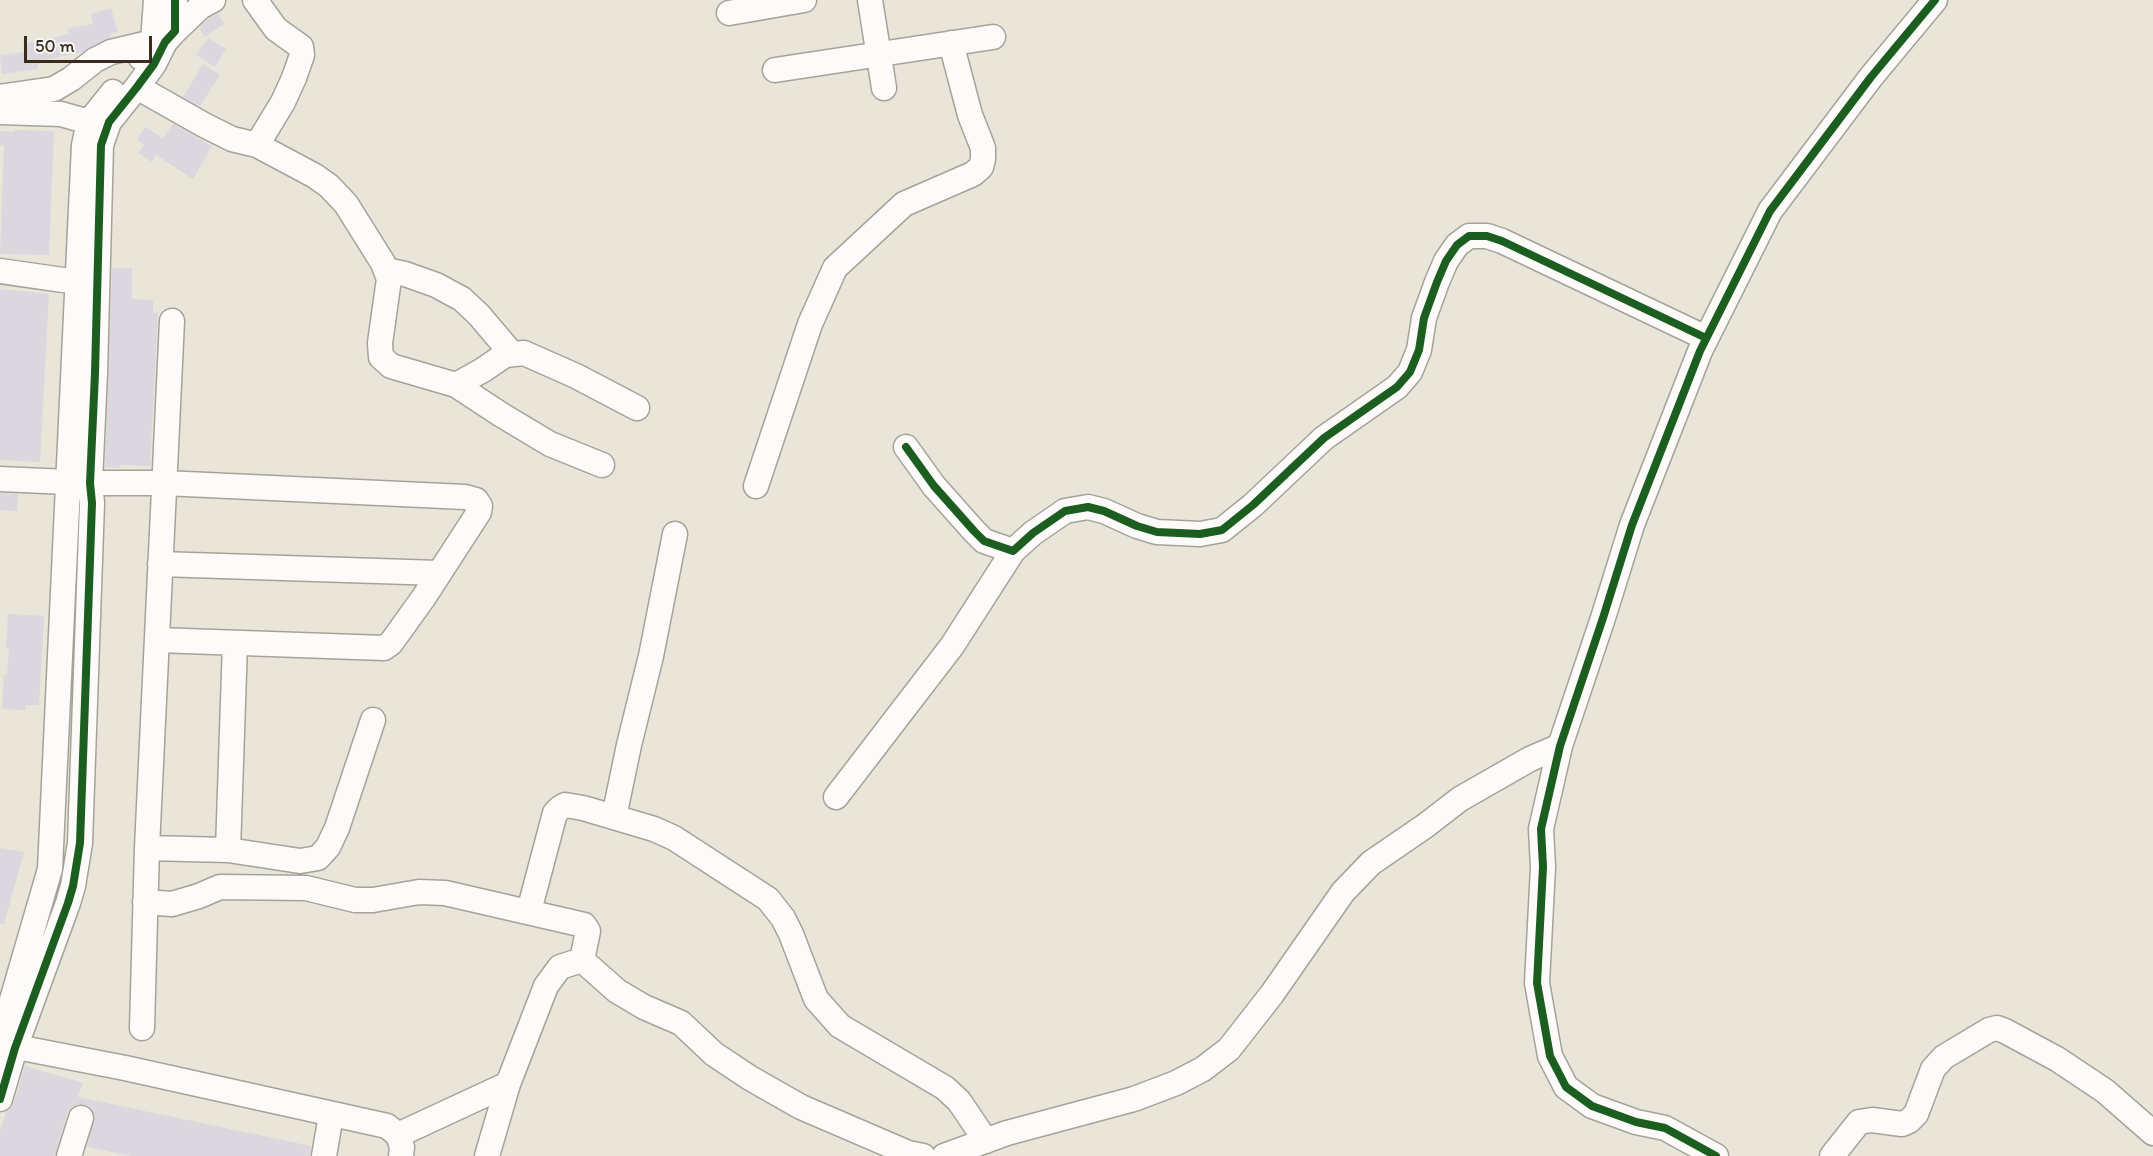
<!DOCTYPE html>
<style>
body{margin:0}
#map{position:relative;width:2153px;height:1156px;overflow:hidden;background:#e9e5d8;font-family:Itim,sans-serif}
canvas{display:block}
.scale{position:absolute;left:24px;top:36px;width:128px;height:27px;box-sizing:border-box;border:3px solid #3b2a1e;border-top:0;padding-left:8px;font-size:18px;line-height:21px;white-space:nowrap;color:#3b2a1e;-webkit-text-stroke:4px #f6f6f2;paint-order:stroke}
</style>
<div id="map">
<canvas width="2153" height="1156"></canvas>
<div class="scale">50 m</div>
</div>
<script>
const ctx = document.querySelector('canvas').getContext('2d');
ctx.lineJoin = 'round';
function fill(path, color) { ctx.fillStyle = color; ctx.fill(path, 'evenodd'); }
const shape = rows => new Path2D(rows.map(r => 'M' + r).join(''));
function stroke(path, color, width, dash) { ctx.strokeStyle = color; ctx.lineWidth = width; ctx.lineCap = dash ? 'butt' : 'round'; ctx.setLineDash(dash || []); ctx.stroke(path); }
fill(shape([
 [111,8,118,32,110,34,111,37,83,52,38,61,38,69,2,74,0,55,24,52,23,44,69,34,68,28,93,24,91,14],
 [218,14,224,24,205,37,199,28,208,19],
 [208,38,226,49,215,67,196,55],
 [203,64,220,75,200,106,183,97],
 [173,124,212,146,193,179,156,155,152,162,138,153,144,145,137,140,145,127,163,138],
 [14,130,54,131,49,255,0,254,4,146,0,145,0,131,14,132],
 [112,268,132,268,132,299,153,300,153,313,158,313,150,466,122,465,117,468,105,467],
 [0,289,49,294,40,462,0,460],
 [0,493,18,494,17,511,0,510],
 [8,614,44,616,39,705,26,705,25,710,2,709,4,674,7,675,9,648,6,648],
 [0,848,24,852,4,924,0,924],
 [25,1066,83,1083,78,1097,311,1146,310,1156,131,1156,87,1147,95,1116,91,1108,86,1105,79,1104,72,1107,67,1114,55,1156,0,1156,0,1130,6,1112,14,1103]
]), '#dbd7df');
const minor = shape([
 [255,0,276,29,301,47,302,55,294,78,283,102,257,145],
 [870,0,884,88],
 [729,13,804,0],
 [141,58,153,42,156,0],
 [775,70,993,37],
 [137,87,204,125,232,139,257,145,315,176,329,186,346,204,383,263,389,279,380,343,381,357,391,366,456,385,500,414,550,444,602,465],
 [0,97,54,89,71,79,95,60,111,52,153,42,175,31,200,7,213,0],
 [0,112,61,114,89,122],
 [386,270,405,274,436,285,462,299,479,315,512,354],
 [0,271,77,282],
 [456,385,483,370,505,355,524,353,576,376,637,408],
 [906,447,934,486,974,531,984,541,1013,551,1033,533,1065,511,1088,507,1104,511,1137,526,1157,532,1200,534,1222,530,1253,505,1324,438,1397,387,1410,372,1419,350,1424,318,1437,282,1446,261,1457,245,1469,236,1487,236,1502,241,1706,338],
 [0,479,90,483,164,483,465,497,476,500,480,506,479,512,424,597,391,643,384,648,157,640],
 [756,486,810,324,835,268,904,204,973,174,981,167,983,159,983,148,970,115,951,43],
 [160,564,439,573],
 [836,797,952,646,1013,551],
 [614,817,629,745,651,656,675,534],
 [147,848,228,850,235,643],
 [228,850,300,861,318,858,328,847,337,828,373,720],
 [145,902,172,904,199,896,220,887,306,888,355,900,373,900,419,892,445,893,584,925,588,931,582,960,617,991,644,1007,681,1023,714,1054,750,1078,801,1107,908,1153,923,1156],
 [529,911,555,813,560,808,565,805,583,808,654,829,674,838,768,899,783,918,791,934,816,999,840,1026,945,1088,959,1101,986,1141],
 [142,1028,147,848,172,321],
 [0,1041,50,869,84,145,89,122,113,92],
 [1,1044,125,1068,387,1126,398,1135,508,1084,546,986,560,967,582,960],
 [0,1099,15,1048,68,903,73,886,80,843,92,503,90,483,95,373,101,145,109,122,137,87,154,64,165,42,175,31,175,0],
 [398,1135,402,1147,401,1156],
 [69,1156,81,1118],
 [324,1156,331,1115],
 [487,1156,508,1084],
 [944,1156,1007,1133,1134,1099,1176,1083,1203,1069,1229,1049,1272,994,1343,892,1371,863,1425,826,1460,799,1530,759,1560,746],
 [1716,1156,1665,1128,1636,1122,1592,1106,1566,1087,1550,1056,1537,983,1543,867,1541,829,1560,746,1603,618,1632,525,1700,351,1770,211,1871,77,1935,0],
 [1832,1156,1859,1122,1872,1120,1902,1124,1909,1121,1916,1114,1933,1069,1944,1057,1989,1030,1997,1028,2005,1031,2057,1059,2105,1091,2153,1133]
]);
stroke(minor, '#a7a299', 27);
stroke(minor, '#fcfbf9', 24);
stroke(shape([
 [906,447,934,486,974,531,984,541,1013,551,1033,533,1065,511,1088,507,1104,511,1137,526,1157,532,1200,534,1222,530,1253,505,1324,438,1397,387,1410,372,1419,350,1424,318,1437,282,1446,261,1457,245,1469,236,1487,236,1502,241,1706,338],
 [0,1099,15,1048,68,903,73,886,80,843,92,503,90,483,95,373,101,145,109,122,137,87,154,64,165,42,175,31,175,0],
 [1716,1156,1665,1128,1636,1122,1592,1106,1566,1087,1550,1056,1537,983,1543,867,1541,829,1560,746,1603,618,1632,525,1700,351,1770,211,1871,77,1935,0]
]), '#1b5e20', 8);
</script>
